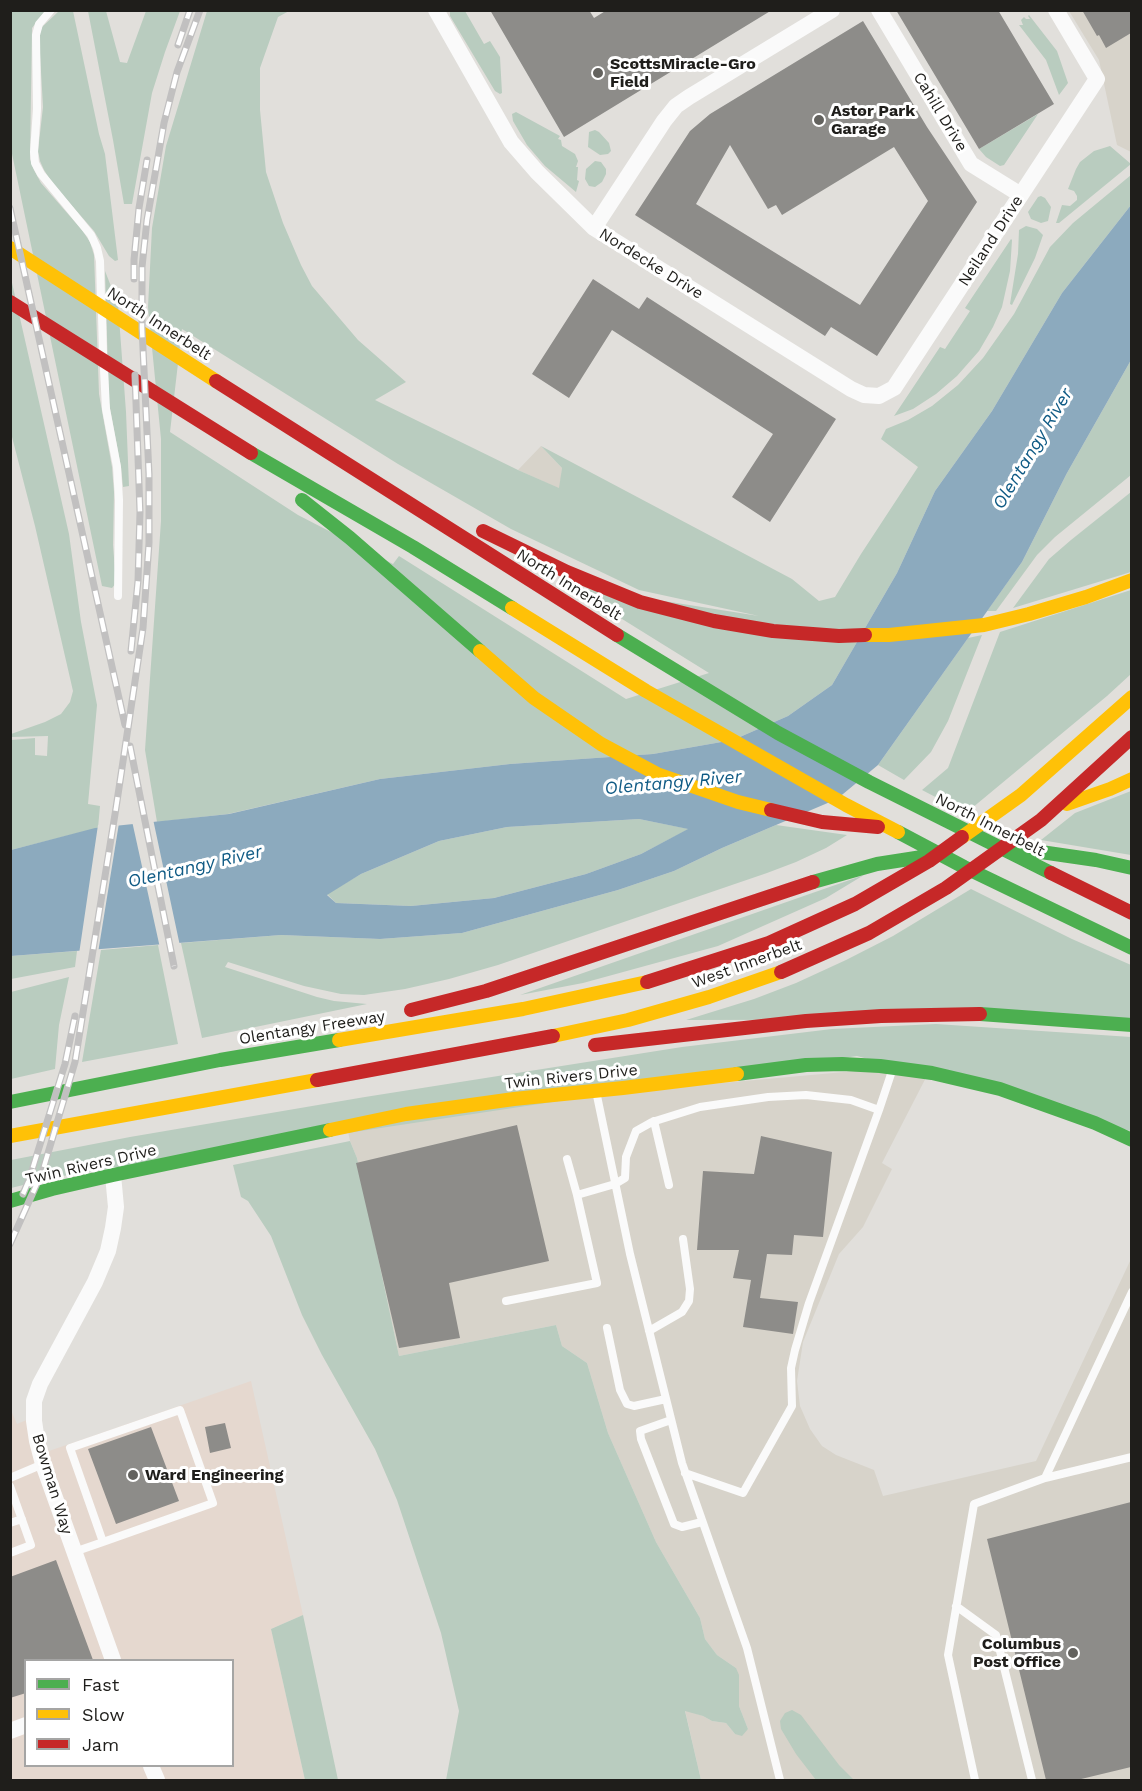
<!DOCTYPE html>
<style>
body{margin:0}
#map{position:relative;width:1142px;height:1791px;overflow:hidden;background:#e1dfdb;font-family:"Work Sans",sans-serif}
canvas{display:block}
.frame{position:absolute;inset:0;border:12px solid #1f1e1b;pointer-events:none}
.legend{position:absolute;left:24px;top:1659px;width:210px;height:108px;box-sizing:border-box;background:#fff;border:2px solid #a5a5a4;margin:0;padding:8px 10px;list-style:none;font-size:18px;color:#1f1e1b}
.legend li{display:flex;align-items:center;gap:12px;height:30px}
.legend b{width:30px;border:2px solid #a5a5a4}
</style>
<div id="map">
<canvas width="1142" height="1791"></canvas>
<div class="frame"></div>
<ul class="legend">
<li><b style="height:8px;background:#4caf50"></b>Fast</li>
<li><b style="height:8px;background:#ffc107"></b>Slow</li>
<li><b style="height:8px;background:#c62828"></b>Jam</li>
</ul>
</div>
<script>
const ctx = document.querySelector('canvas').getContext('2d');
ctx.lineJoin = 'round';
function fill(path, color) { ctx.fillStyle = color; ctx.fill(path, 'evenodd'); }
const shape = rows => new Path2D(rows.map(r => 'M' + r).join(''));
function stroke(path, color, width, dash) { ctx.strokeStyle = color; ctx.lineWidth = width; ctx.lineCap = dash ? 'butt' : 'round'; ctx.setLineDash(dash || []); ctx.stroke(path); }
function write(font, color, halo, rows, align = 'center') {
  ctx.font = font + ' "Work Sans",sans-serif'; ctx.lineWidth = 6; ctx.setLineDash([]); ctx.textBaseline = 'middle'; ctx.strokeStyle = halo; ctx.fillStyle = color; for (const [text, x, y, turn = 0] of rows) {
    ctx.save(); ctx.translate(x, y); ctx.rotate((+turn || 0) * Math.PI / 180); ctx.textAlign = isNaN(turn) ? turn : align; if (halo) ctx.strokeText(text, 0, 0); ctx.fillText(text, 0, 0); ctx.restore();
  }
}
fill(shape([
 [251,1381,303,1615,271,1629,305,1780,11,1780,10,1408,17,1424,36,1416,49,1451],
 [26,1660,232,1660,232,1766,26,1766]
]), '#e5d8cf');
fill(shape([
 [1069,11,1131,11,1131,152,1117,145,1099,60],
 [541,446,562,468,560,489,518,470],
 [933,1064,882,1163,892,1169,863,1227,839,1254,803,1342,797,1381,800,1406,810,1429,822,1446,836,1455,874,1470,883,1496,1036,1461,1131,1259,1131,1780,701,1780,685,1710,703,1716,712,1721,726,1723,735,1734,748,1729,739,1706,736,1668,717,1655,705,1639,700,1618,656,1542,608,1433,587,1363,562,1346,556,1325,399,1356,357,1158,350,1141,345,1117]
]), '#d7d3ca');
fill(shape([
 [10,11,45,11,32,28,30,159,34,170,41,183,82,230,90,242,94,255,99,394,112,467,114,492,113,545,116,583,112,588,102,586,11,149],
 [59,11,73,11,99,134,105,154,118,260,115,261,109,256,94,231,53,184,44,170,40,161,38,151,43,107,39,36,42,27],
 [88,11,106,11,120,62,127,63,146,11,180,11,165,52,152,93,132,204,124,204,113,140],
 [207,11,289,11,278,17,260,68,260,110,266,172,283,223,301,265,312,286,358,340,406,382,375,400,518,470,559,488,562,468,541,446,792,579,819,601,835,597,861,554,918,467,881,439,886,429,908,420,932,406,958,385,983,358,1014,314,1050,247,1073,223,1131,175,1131,205,1062,293,992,411,935,491,897,573,832,685,788,716,733,740,653,754,510,764,380,779,228,814,157,822,145,750,161,521,161,439,148,307,152,228,166,146],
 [182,329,398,464,511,529,639,590,759,616,569,586,709,673,626,699,399,556,393,564,298,515,170,432],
 [450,11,465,11,484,44,490,41,500,57,502,93,500,94,495,91,450,16],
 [1029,15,1057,51,1068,83,1059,95,1046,60,1019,25,1023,25,1021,20,1024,17,1026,19,1030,19,1028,16],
 [516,112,560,136,558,139,561,140,562,146,575,154,578,161,576,167,578,167,577,180,579,181,576,192,545,166,527,145,513,121,512,114],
 [1038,114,1004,165,1000,166,986,157,979,149],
 [595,130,599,132,609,143,611,151,608,154,600,155,588,147,589,132],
 [1110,146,1131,164,1059,223,1056,223,1062,205,1070,206,1077,200,1077,196,1074,191,1068,189,1076,169,1080,162,1094,151],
 [595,161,601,162,606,169,606,174,602,182,595,187,589,186,585,179,586,169],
 [1041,196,1045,198,1051,207,1048,221,1041,223,1031,219,1028,212,1038,197],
 [1026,226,1037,229,1043,235,1035,258,1012,305,1010,304,1018,254,1019,230],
 [1011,239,1012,240,1010,271,1002,307,993,327,979,351,957,376,936,394,913,409,894,416,940,347,945,349,970,311,965,308],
 [105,271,118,304,126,412,129,486,123,487,121,467,109,403],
 [10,274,69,534,81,622,97,705,88,804,100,806,98,828,11,850,11,740,35,738,35,755,47,756,48,736,11,737,11,734,45,722,61,714,70,702,73,691,35,526,11,433],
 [1131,360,1131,475,1055,537,1037,555,996,611,987,611,1022,562,1067,473],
 [1131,492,1131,572,1013,608,1049,559,1071,540],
 [1131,590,1131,674,1107,696,966,813,922,790,948,768,1000,632],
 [982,635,948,721,931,752,904,780,878,765,968,638],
 [1131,791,1131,855,1041,840,1075,813],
 [639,819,689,829,641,854,586,874,494,898,411,906,336,903,327,894,361,874,439,841,507,827],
 [776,825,847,835,826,848,796,862,767,873,498,965,449,979,405,989,364,995,341,994,304,986,228,962,225,967,317,997,334,1001,367,1004,202,1038,181,943,281,935,380,939,462,933,618,890,674,871,722,848],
 [864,875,826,898,718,946,583,983,520,995],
 [971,889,1072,939,1131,965,1131,1019,686,1020,754,999,796,983,846,960,893,936],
 [158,945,178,1044,82,1062,101,950],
 [77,951,75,967,11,979,11,956],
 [69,977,59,1025,55,1069,11,1079,11,992],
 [936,1024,1131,1037,1131,1131,857,1056,56,1177,11,1188,11,1160,130,1137,365,1097,682,1047,832,1029],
 [350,1141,357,1158,399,1356,556,1325,562,1346,587,1363,608,1433,656,1542,700,1618,705,1639,717,1655,736,1668,739,1675,739,1706,748,1729,742,1736,735,1734,726,1723,712,1721,703,1716,685,1711,701,1780,446,1780,459,1711,441,1633,397,1500,375,1449,322,1355,302,1315,271,1236,248,1201,241,1197,233,1165],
 [303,1615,338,1780,305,1780,271,1629],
 [792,1710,801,1715,839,1765,854,1780,816,1780,796,1754,781,1729,780,1721,785,1713]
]), '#b9ccbf');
fill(shape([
 [1131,205,1131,360,1067,473,1022,562,878,765,837,799,722,848,674,871,618,890,462,933,380,939,281,935,11,956,11,850,95,828,229,814,380,779,510,764,653,754,733,740,788,716,832,685,897,573,935,491,992,411,1062,293],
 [639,819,688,829,641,854,586,874,494,898,411,906,336,903,327,895,361,874,439,841,507,827]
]), '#8caabe');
fill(shape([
 [153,819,180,946,160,948,132,821],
 [119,823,98,953,79,954,98,825]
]), '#e1dfdb');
fill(shape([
 [490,10,589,10,594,18,607,10,772,10,564,137],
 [896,10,998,10,1054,104,979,149],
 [1082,10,1131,10,1131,33,1106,48,1099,35,1097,36],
 [863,21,927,127,977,202,877,356,831,327,825,336,635,215,690,131,710,114],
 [730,145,768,209,776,205,782,215,894,147,928,201,860,305,696,204],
 [593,279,639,309,647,297,836,419,770,522,732,497,773,434,612,330,569,398,532,374],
 [517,1125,549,1261,449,1283,460,1338,399,1348,356,1163],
 [761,1136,832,1152,823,1237,794,1235,792,1255,767,1254,760,1298,798,1302,793,1334,743,1327,751,1280,733,1278,739,1250,697,1250,703,1171,754,1174],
 [225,1423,231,1448,210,1453,205,1427],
 [151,1427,179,1501,116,1524,88,1449],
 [1131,1502,1131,1767,1077,1780,1046,1780,987,1539],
 [56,1560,93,1660,26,1660,26,1693,10,1698,10,1577]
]), '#8d8c89');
stroke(shape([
 [51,10,39,24,36,35,37,109,34,152,35,163,41,174,91,235,97,248,100,261,101,299],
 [102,315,103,353],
 [104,369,106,409,117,467,119,500,118,596],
 [596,1091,630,1254,682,1463,747,1648,780,1780],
 [654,1121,669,1185],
 [567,1159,577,1195,615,1184,625,1178,626,1157,636,1131,652,1122,700,1107,768,1097,806,1095,851,1100,879,1110,893,1068],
 [506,1301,597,1283,577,1195],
 [607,1328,620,1390,627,1404,634,1406,666,1399],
 [649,1331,682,1312,689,1301,690,1289,683,1239],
 [671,1420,640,1431,641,1439,674,1524,682,1527,702,1522],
 [685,1473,743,1493,792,1406,791,1368,795,1350,809,1303,879,1110],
 [10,1478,43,1464],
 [1045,1478,1132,1457],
 [10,1486,31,1545,10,1553],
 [10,1523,22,1519],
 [74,1552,103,1542,213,1503,180,1410,70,1448,103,1542],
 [956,1606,996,1635,1032,1780],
 [975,1780,948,1655,974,1504,1045,1478,1132,1292]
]), '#fafafa', 8);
stroke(shape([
 [436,10,511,142,537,172,594,228,851,389,864,395,879,396,894,388,1097,79,1056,10],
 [879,10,971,164,1021,195],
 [594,228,664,121,676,106,689,97,832,10],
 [113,1660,43,1464,37,1441,34,1421,34,1401,40,1384,95,1282,108,1251,113,1228,116,1207,113,1175],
 [10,1731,26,1725],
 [151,1766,157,1780]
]), '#fafafa', 16);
stroke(shape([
 [251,453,413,547,512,608],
 [302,500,350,538,480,651],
 [617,635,778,733,869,782,1051,873],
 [898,832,964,867,1132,948],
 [1018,851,1034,851,1096,860,1132,868],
 [813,882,877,864,922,857],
 [980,1014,1132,1025],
 [737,1074,806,1065,842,1064,880,1066,932,1073,1000,1089,1095,1123,1132,1140],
 [10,1102,220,1060,339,1040],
 [10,1201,52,1189,113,1175,330,1130]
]), '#4caf50', 14);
stroke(shape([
 [10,248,216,381],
 [512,608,646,691,846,805,898,832],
 [865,635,889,635,984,625,1029,614,1086,597,1132,580],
 [480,651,534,698,601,744,657,774,738,802,771,810],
 [1067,804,1110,789,1132,779],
 [962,837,1021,795,1132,697],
 [553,1036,628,1020,709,997,781,972],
 [339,1040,523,1009,647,982],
 [330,1130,406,1114,514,1099,623,1088,737,1074],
 [10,1136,317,1080]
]), '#ffc107', 14);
stroke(shape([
 [10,302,251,453],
 [216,381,617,635],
 [483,531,567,572,640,602,714,621,773,631,839,636,865,635],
 [771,810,822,822,878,827],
 [1051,873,1132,913],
 [781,972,869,933,946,888,1041,820,1132,737],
 [647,982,769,943,855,904,929,861,962,837],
 [411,1010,486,991,813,882],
 [595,1045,806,1021,881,1016,980,1014],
 [317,1080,553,1036]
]), '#c62828', 14);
const rail = shape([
 [178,45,190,10],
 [10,208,125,725],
 [134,279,134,260,139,208,147,160],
 [131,651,138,581,140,512,135,375],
 [130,746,174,966],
 [23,1194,29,1180,65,1064,75,1016],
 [10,1244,43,1170,75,1062,116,808,143,628,149,543,149,474,142,328,142,267,147,220,164,123,177,72,200,10]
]);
stroke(rail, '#c1c0c0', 7);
stroke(rail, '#fff', 4.5, [14]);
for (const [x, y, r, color] of [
 [598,73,6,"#63625e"],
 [819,120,6,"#63625e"],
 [133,1475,6,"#63625e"],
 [1073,1653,6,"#63625e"]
]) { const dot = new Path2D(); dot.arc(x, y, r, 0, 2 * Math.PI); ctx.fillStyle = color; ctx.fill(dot); stroke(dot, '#fff', 2); }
write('bold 16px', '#1f1e1b', '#fff', [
 ["ScottsMiracle-Gro",610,64],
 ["Field",610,82],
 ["Astor Park",831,111],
 ["Garage",831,129],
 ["Ward Engineering",145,1475],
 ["Columbus",1061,1644,"right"],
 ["Post Office",1061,1662,"right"]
], 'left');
write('16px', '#1f1e1b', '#fff', [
 ["Cahill Drive",940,112,59],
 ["Neiland Drive",991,241,-57],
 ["Nordecke Drive",651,264,32],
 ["North Innerbelt",159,324,33],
 ["North Innerbelt",569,585,32],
 ["North Innerbelt",990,825,27],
 ["West Innerbelt",747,964,-20],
 ["Olentangy Freeway",312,1028,-9],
 ["Twin Rivers Drive",571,1077,-6],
 ["Twin Rivers Drive",91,1165,-13],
 ["Bowman Way",52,1484,73]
]);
write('italic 18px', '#105b85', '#fff', [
 ["Olentangy River",1033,449,-59],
 ["Olentangy River",673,783,-5],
 ["Olentangy River",195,867,-13]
]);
</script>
